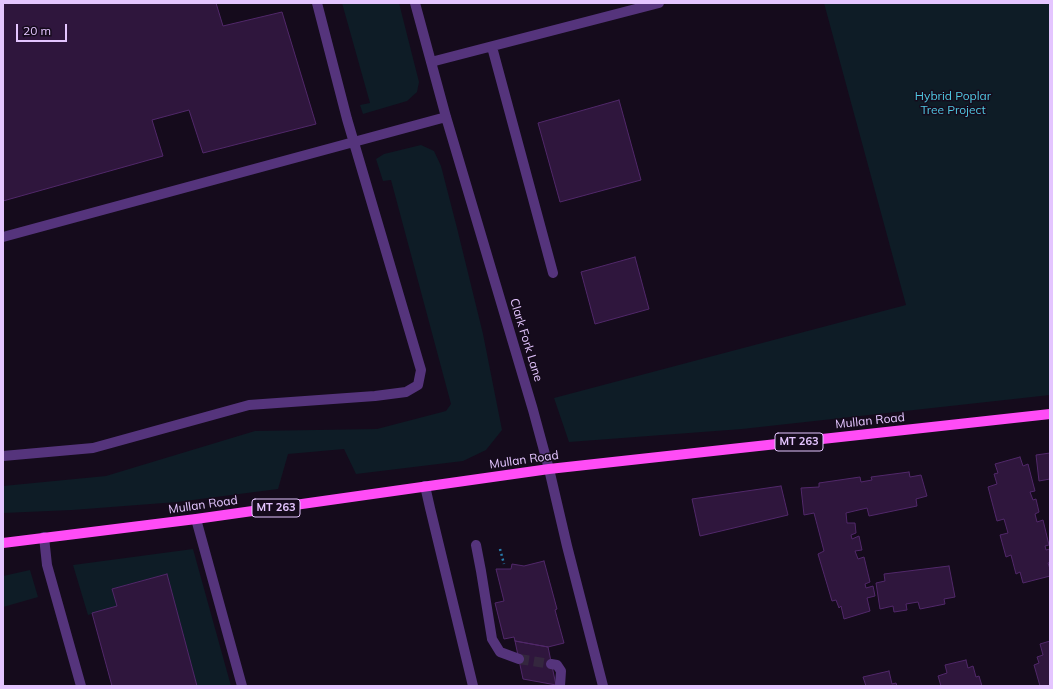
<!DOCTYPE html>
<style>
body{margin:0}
#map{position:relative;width:1053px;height:689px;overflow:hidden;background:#150b1c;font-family:Mulish,sans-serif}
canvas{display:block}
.frame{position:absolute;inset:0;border:4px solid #e4c5ff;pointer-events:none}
.scale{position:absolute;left:16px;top:24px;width:51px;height:18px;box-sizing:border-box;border:2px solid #e4c5ff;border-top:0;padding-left:5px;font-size:12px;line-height:14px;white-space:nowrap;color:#e4c5ff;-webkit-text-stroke:3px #150b1c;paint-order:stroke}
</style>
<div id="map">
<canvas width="1053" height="689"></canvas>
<div class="frame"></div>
<div class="scale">20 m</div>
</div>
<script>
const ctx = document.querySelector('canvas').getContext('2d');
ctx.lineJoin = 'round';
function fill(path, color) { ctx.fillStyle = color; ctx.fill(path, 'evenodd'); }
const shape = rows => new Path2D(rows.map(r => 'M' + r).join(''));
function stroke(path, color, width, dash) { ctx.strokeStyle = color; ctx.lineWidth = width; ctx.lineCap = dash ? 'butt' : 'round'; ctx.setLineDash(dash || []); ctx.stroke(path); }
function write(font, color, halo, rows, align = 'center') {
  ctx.font = font + ' Mulish,sans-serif'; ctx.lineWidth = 3; ctx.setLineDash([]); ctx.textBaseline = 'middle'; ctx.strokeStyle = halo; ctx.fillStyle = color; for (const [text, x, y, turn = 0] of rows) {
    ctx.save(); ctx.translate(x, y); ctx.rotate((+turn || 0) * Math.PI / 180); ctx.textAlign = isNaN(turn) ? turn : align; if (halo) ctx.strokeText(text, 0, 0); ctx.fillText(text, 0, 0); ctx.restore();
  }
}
fill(shape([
 [342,3,399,3,419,82,417,92,407,101,363,114,360,105,370,103],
 [824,3,1050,3,1050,395,742,429,569,442,554,398,906,305],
 [421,145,434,151,441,166,457,228,483,334,502,430,486,450,463,461,356,474,344,449,288,454,278,489,177,502,72,510,3,513,3,486,106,476,255,431,377,429,446,411,451,404,391,180,383,181,376,159,384,154],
 [193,549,231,686,197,686,167,574,112,589,117,606,88,615,73,565],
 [30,570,38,597,3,607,3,576]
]), '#0e1c26');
const building = shape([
 [3,3,216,3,223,26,282,12,316,124,203,153,189,110,152,120,163,156,3,201,3,3],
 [619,100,641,180,560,202,538,123,619,100],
 [635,257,649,309,595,324,581,272,635,257],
 [1050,453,1050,479,1039,481,1036,455,1050,453],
 [1020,457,1023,466,1028,464,1035,491,1030,492,1033,500,1036,499,1039,512,1035,514,1037,522,1043,520,1049,545,1045,546,1046,550,1050,549,1050,562,1048,563,1050,569,1050,576,1023,583,1020,572,1016,574,1011,555,1006,557,1000,535,1008,533,1004,519,997,521,988,487,997,484,994,474,998,473,995,464,1020,457],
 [909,472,910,477,921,475,927,496,916,499,917,506,869,516,867,508,846,513,847,523,855,523,856,533,851,535,852,539,859,536,862,550,855,551,858,559,864,557,870,582,865,584,866,588,873,586,875,596,867,598,870,611,844,619,841,606,839,608,836,600,832,601,818,554,824,551,814,513,804,515,801,488,819,487,819,483,860,477,861,482,872,480,871,477,909,472],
 [781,486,788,515,700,536,692,499,781,486],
 [544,561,557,609,555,610,564,643,548,647,515,641,514,637,504,639,495,603,504,601,496,569,511,569,512,564,524,566,544,561],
 [949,566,955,597,944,599,945,604,920,609,918,602,906,604,907,610,894,612,893,606,880,609,876,583,885,581,884,574,949,566],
 [167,574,197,686,112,686,92,613,117,606,112,589,167,574],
 [515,641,548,647,556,685,523,679,515,641],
 [1050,641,1050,686,1040,686,1034,665,1039,663,1037,657,1043,655,1040,644,1050,641],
 [966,660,968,668,973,666,976,677,979,676,982,686,941,686,938,676,947,673,945,665,966,660],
 [889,671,892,684,896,683,897,686,866,686,863,677,889,671]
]);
fill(building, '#2f163d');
stroke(building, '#51286a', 1);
stroke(shape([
 [519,659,551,664]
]), '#34273e', 10, [10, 5]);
stroke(shape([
 [500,549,504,564]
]), '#297faf', 2.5, [2, 3]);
stroke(shape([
 [415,3,446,117,533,410,549,469,567,546,603,686],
 [492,47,553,273],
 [431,62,659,3],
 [3,237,446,117],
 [3,456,93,448,249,405,375,396,406,392,418,385,421,370,347,119,317,3],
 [425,486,430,508,473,686],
 [196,519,242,686],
 [44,537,47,565,81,686],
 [476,545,481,571,492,639,500,652,519,659],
 [551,664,557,665,561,671,560,686]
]), '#55347c', 10);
stroke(shape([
 [3,543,196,519,549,469,1050,414]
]), '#ff4cf6', 10);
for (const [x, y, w] of [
 [799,442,48],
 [276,508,48]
]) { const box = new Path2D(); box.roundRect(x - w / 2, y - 9, w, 18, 3); ctx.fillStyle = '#150b1c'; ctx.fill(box); stroke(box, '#e4c5ff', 1); }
write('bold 11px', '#e4c5ff', null, [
 ["MT 263",799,442],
 ["MT 263",276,508]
]);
write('12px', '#50c7e1', '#150b1c', [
 ["Hybrid Poplar",953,96],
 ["Tree Project",953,110]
]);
write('12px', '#e4c5ff', '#150b1c', [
 ["Clark Fork Lane",526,340,73],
 ["Mullan Road",870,421,-6],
 ["Mullan Road",524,460,-8],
 ["Mullan Road",203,505,-8]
]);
</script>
